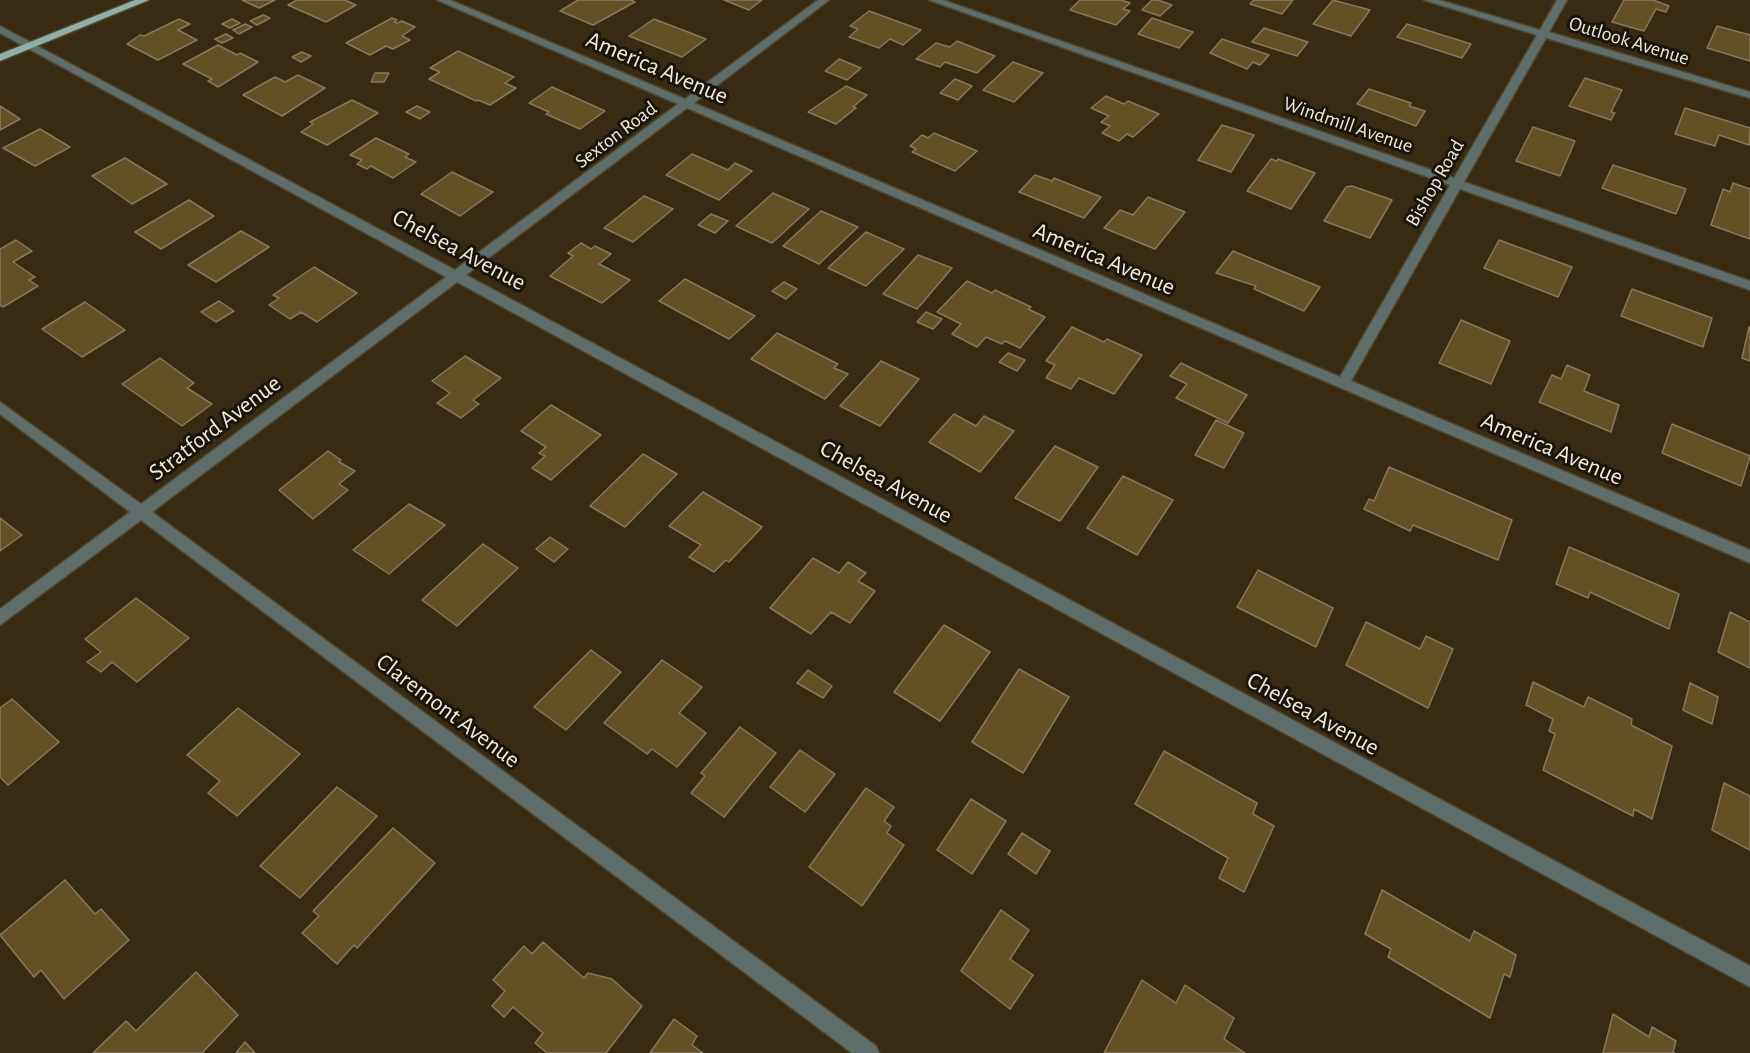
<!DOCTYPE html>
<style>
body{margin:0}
canvas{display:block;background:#372b11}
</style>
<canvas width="1750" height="1053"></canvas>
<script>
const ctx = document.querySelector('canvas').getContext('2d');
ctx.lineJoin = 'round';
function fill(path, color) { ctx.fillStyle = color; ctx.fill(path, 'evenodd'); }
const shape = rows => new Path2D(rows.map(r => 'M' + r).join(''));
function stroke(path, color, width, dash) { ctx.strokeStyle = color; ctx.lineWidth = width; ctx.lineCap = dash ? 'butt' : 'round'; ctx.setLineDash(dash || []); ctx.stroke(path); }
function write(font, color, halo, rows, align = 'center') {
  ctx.font = font + ' "Alegreya Sans",sans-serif'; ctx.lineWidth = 6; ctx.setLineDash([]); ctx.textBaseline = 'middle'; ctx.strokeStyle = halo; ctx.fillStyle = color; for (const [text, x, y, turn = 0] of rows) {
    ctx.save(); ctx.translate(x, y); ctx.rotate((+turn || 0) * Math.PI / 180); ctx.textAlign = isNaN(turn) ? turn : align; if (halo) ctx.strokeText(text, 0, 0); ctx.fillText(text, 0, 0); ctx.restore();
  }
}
const building = shape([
 [242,0,275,0,259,8,242,0],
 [297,0,345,0,356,5,326,22,288,5,297,0],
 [578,0,631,0,635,2,593,25,560,11,578,0],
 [724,0,762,0,749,10,724,0],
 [1080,0,1121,0,1130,3,1123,9,1130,11,1116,25,1070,10,1080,0],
 [1152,0,1158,0,1172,5,1160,16,1142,10,1152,0],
 [1254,0,1293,0,1282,14,1250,4,1254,0],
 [1333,0,1370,10,1351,36,1313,24,1333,0],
 [1624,0,1653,0,1669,6,1666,12,1656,9,1644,31,1612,22,1624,0],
 [869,11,921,30,903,45,890,39,879,48,849,37,858,29,850,26,869,11],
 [263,15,270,18,257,25,250,21,263,15],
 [392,18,397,20,394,22,397,23,402,21,415,27,402,36,410,40,393,49,386,46,370,55,346,43,392,18],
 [1152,18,1193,32,1179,48,1138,34,1152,18],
 [179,19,190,24,178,30,197,40,158,60,127,44,140,35,144,36,179,19],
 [232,19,240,23,230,28,222,24,232,19],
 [654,19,706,39,682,57,629,36,654,19],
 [245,24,252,27,239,34,233,30,245,24],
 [1407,24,1471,44,1462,58,1397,37,1407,24],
 [1717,26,1750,35,1750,61,1707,48,1717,26],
 [1264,28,1308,42,1297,56,1252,42,1264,28],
 [226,34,233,38,222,43,215,39,226,34],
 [1222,39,1269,55,1260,65,1253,62,1247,69,1210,53,1222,39],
 [957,41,995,56,977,73,945,62,940,67,916,59,936,43,950,47,957,41],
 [218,45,237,55,240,53,258,62,218,87,208,81,212,79,183,64,218,45],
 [458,51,514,77,505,83,516,88,490,105,478,100,476,101,429,79,440,72,430,68,458,51],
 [302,52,311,56,301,62,292,57,302,52],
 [839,59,861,68,847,80,825,71,839,59],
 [1013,62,1043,73,1014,102,983,90,1013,62],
 [375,73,389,73,384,82,371,82,375,73],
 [298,75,325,88,282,116,243,95,275,77,285,82,298,75],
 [1585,78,1622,90,1611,112,1615,113,1611,120,1569,106,1585,78],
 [955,79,972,86,958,100,940,93,955,79],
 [846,86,867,95,853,107,856,108,836,124,808,112,846,86],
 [552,87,605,111,580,129,546,114,549,112,529,103,552,87],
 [1369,89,1411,103,1409,106,1425,111,1416,126,1357,104,1369,89],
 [1106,96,1124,104,1128,101,1159,114,1133,137,1127,134,1119,141,1102,133,1110,126,1101,122,1109,116,1091,108,1106,96],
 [352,100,378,113,327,145,301,132,313,124,310,122,352,100],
 [0,106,20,119,0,130,0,106],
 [417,106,430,112,420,119,406,112,417,106],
 [1685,108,1750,128,1749,145,1719,135,1715,146,1675,134,1685,108],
 [1222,125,1254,135,1231,172,1198,160,1222,125],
 [1533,127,1575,141,1560,176,1516,161,1533,127],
 [40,129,70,147,35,166,3,148,40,129],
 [934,133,977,151,955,171,912,152,916,149,910,146,922,135,928,138,934,133],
 [376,138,409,154,405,157,416,162,393,178,371,166,367,169,357,164,362,160,350,155,376,138],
 [692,154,728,170,735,163,752,171,719,200,666,175,692,154],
 [125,158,167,184,132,204,92,176,125,158],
 [1271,159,1277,161,1278,159,1315,173,1291,209,1247,191,1271,159],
 [1613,165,1686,189,1676,214,1602,188,1613,165],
 [452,172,493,192,460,216,421,194,452,172],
 [1035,175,1052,181,1054,178,1101,197,1084,218,1019,192,1035,175],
 [1733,183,1750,189,1750,239,1711,225,1723,189,1730,192,1733,183],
 [1352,186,1392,200,1370,238,1324,221,1346,187,1352,186],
 [773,193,809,209,772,243,736,226,773,193],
 [644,196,673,209,633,242,604,228,644,196],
 [1148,197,1185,212,1155,249,1104,228,1120,210,1133,215,1148,197],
 [189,200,214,216,161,249,135,232,189,200],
 [821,211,858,227,819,264,783,246,821,211],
 [711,214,728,221,715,233,698,225,711,214],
 [241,231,269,247,216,282,188,265,241,231],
 [866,232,904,249,866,286,828,268,866,232],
 [16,240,32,251,13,262,35,277,29,280,38,286,3,307,0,305,0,249,16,240],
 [1499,240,1572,267,1558,297,1484,268,1499,240],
 [581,243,591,249,595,246,611,254,599,264,630,280,602,303,550,276,573,256,568,253,581,243],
 [1233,251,1320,287,1304,311,1254,289,1256,286,1216,273,1233,251],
 [918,255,952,268,917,309,883,294,918,255],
 [314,267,357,293,317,322,301,312,290,319,269,305,279,298,273,295,314,267],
 [685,279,755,316,729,339,659,301,685,279],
 [967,281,992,293,995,290,1031,307,1028,309,1045,317,1020,348,1005,341,1002,344,986,337,977,347,952,334,961,324,937,312,967,281],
 [784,282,797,289,786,299,772,291,784,282],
 [1632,289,1712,318,1703,347,1621,316,1632,289],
 [219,301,234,311,216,322,201,312,219,301],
 [85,302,125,330,82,357,42,329,85,302],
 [926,312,942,319,933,329,917,322,926,312],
 [1461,320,1510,341,1491,384,1439,363,1461,320],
 [1072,327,1104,342,1107,339,1142,355,1114,394,1079,378,1071,389,1046,378,1055,365,1046,361,1072,327],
 [1749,327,1750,327,1750,361,1742,358,1749,327],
 [777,333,838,364,834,368,848,374,825,399,751,359,777,333],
 [1008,353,1025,360,1017,371,999,362,1008,353],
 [465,356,501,378,473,400,479,404,461,418,437,403,450,393,432,381,465,356],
 [160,358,194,383,187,388,212,404,182,426,122,384,160,358],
 [881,361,919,379,880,426,840,406,881,361],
 [1181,363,1247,395,1228,423,1176,398,1187,384,1170,376,1181,363],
 [1567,365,1590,375,1584,391,1619,405,1611,432,1539,402,1552,375,1561,379,1567,365],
 [551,405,601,435,551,480,532,468,545,456,539,453,546,447,521,431,551,405],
 [954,414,976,426,984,416,1014,431,980,472,929,442,954,414],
 [1216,420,1244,433,1224,468,1195,455,1216,420],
 [1672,424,1750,456,1741,486,1662,453,1672,424],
 [1055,446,1098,467,1060,521,1015,498,1055,446],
 [328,451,341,460,339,462,355,471,339,484,348,490,313,519,279,490,328,451],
 [643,454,677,474,625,527,590,506,643,454],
 [1389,467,1512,520,1498,560,1413,525,1410,531,1364,509,1369,499,1374,501,1389,467],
 [1123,476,1173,500,1137,555,1087,528,1123,476],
 [703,492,762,527,729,562,726,560,714,572,689,557,701,545,669,526,703,492],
 [409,504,445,525,389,574,353,550,409,504],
 [0,518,22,535,0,551,0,518],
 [550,537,568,549,554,562,536,549,550,537],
 [483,544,518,568,457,626,422,600,483,544],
 [1569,547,1679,594,1669,629,1590,592,1588,598,1556,584,1569,547],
 [813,558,839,573,848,562,866,573,858,581,875,591,850,623,831,612,811,634,770,608,813,558],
 [1258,570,1333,608,1316,647,1237,607,1258,570],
 [136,598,189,638,137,682,112,662,101,672,87,662,101,652,85,639,136,598],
 [1730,612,1750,622,1750,668,1718,652,1730,612],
 [1366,622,1420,649,1426,636,1453,649,1428,708,1346,665,1366,622],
 [944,625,990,652,940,721,894,692,944,625],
 [591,650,621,672,566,730,534,707,591,650],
 [662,660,702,687,679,713,706,733,677,767,652,749,647,754,604,723,662,660],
 [1019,669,1069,697,1023,773,972,742,1019,669],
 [808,670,832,686,823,698,797,683,808,670],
 [1533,682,1584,707,1588,697,1632,719,1631,725,1672,746,1652,819,1634,809,1633,816,1543,770,1555,734,1549,731,1553,719,1526,705,1533,682],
 [1690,683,1718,697,1712,724,1683,710,1690,683],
 [12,699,59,742,8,785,0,777,0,708,12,699],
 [238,708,300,754,237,816,208,793,220,781,187,755,238,708],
 [740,727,776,753,724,817,691,793,705,776,701,773,740,727],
 [800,750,835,774,805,812,770,787,800,750],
 [1164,751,1257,803,1253,814,1274,826,1244,892,1219,878,1228,858,1135,804,1164,751],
 [1724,783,1750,796,1750,850,1712,830,1724,783],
 [337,787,377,816,300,898,260,866,337,787],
 [866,788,894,807,884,821,891,826,887,833,904,845,862,906,809,867,866,788],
 [971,799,1006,821,972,874,937,850,971,799],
 [393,828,435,863,357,948,354,945,337,964,302,933,319,916,313,911,393,828],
 [1022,833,1050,851,1036,874,1008,854,1022,833],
 [65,880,95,914,101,909,129,940,64,999,41,970,34,977,0,935,65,880],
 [1382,890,1470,941,1474,931,1516,955,1510,977,1504,974,1490,1018,1388,957,1391,949,1365,934,1382,890],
 [1001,910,1029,930,1010,959,1033,975,1010,1009,961,971,1001,910],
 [543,942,584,978,588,973,612,979,642,1006,606,1053,547,1053,535,1043,543,1033,513,1007,504,1017,492,1006,505,991,493,980,524,946,532,954,543,942],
 [196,972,238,1015,202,1053,93,1053,126,1021,136,1031,196,972],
 [1142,980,1176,1003,1185,985,1234,1018,1224,1039,1245,1053,1104,1053,1142,980],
 [1613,1014,1649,1037,1652,1027,1676,1041,1673,1052,1675,1053,1603,1053,1613,1014],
 [674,1019,697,1036,692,1045,703,1053,650,1053,674,1019],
 [245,1042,255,1053,236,1053,245,1042]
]);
fill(building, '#635025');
stroke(building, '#85785c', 1.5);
const minor = shape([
 [437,0,450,0,685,99,818,0,829,0,694,103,1340,377,1450,185,929,0,943,0,1454,178,1537,35,1424,0,1439,0,1540,30,1557,0,1567,0,1549,32,1750,92,1750,98,1546,38,1464,182,1750,281,1750,290,1460,189,1351,381,1750,550,1750,563,687,108,466,275,1750,966,1750,987,457,282,152,512,876,1046,879,1053,852,1053,141,520,0,625,0,609,130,512,0,414,0,402,141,504,446,277,0,33,0,26,455,270,678,104,437,0]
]);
const major = shape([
 [135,0,149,0,0,61,0,54,135,0]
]);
stroke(minor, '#51462d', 3);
stroke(major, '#51462d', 3);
fill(minor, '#5f6e6b');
fill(major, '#8fb0aa');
write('20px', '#f2ebdb', '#1a150a', [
 ["Outlook Avenue",1629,41,17],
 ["Windmill Avenue",1348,125,19],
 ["Sexton Road",616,135,-37],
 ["Bishop Road",1435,183,-60]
]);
write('24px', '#f2ebdb', '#1a150a', [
 ["America Avenue",657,68,23],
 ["Chelsea Avenue",459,250,28],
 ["America Avenue",1104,259,23],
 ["Stratford Avenue",215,428,-37],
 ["America Avenue",1552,449,23],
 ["Chelsea Avenue",886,482,29],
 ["Claremont Avenue",448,711,37],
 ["Chelsea Avenue",1313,714,29]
]);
</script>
